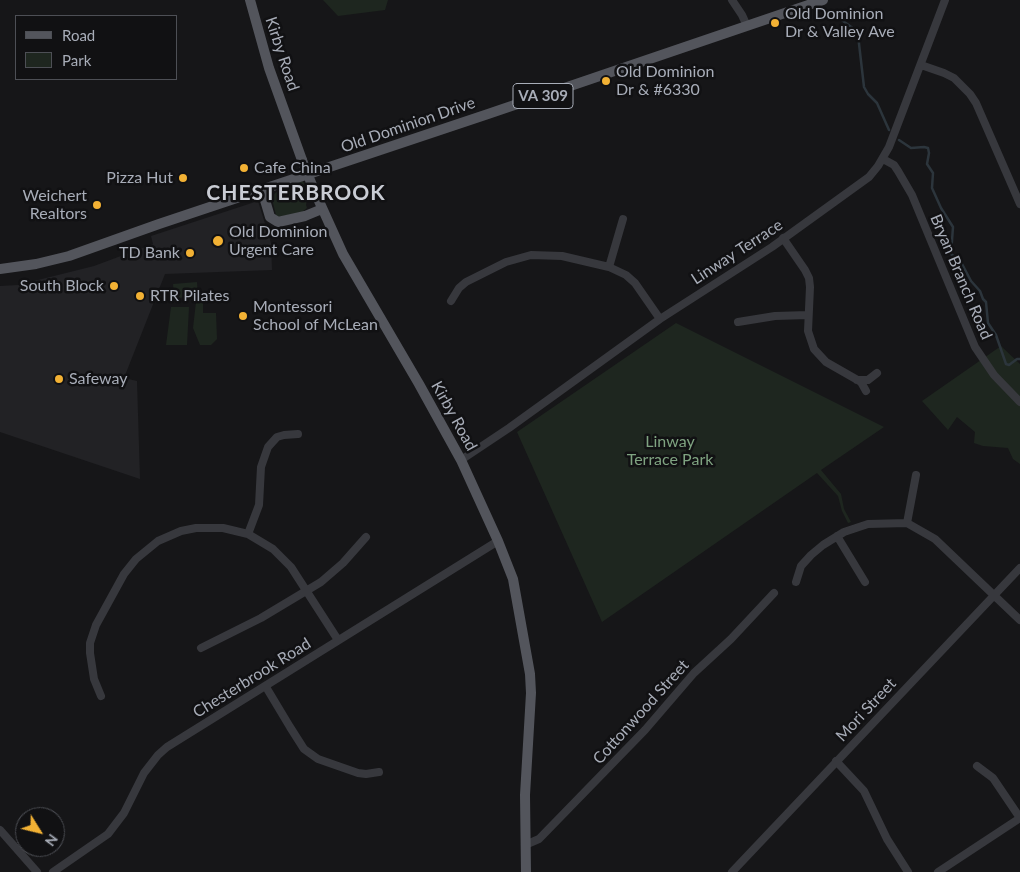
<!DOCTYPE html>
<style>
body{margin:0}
#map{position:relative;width:1020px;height:872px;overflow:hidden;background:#161618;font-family:Lato,sans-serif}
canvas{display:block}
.legend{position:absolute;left:15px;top:15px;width:162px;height:65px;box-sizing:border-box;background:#111113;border:1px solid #4d4f55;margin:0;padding:6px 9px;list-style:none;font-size:15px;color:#a8adb8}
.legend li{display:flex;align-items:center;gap:10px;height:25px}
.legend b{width:25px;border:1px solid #4d4f55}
.north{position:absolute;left:15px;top:807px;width:50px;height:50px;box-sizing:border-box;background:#111113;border:1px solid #4d4f55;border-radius:50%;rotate:126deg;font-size:14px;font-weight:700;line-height:20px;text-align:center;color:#a8adb8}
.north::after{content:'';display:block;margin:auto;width:18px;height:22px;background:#f2b134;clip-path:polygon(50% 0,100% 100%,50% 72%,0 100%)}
</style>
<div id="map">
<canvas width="1020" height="872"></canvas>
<ul class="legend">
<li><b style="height:6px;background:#53555c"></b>Road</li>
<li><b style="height:14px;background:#1e261f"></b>Park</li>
</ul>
<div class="north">N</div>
</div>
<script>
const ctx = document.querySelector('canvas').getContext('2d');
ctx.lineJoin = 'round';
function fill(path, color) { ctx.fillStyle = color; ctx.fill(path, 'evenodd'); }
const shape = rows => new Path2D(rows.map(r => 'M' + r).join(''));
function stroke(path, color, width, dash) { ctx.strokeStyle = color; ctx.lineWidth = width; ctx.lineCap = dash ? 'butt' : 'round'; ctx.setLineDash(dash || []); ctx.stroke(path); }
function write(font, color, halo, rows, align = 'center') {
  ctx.font = font + ' Lato,sans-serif'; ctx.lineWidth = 5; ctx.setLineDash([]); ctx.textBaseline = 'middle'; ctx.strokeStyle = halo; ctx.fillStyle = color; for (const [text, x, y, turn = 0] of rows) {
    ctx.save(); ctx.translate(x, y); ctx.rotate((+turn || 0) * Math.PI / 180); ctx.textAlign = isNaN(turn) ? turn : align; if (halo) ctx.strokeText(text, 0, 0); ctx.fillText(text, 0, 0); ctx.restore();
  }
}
fill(shape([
 [258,201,271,243,272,270,165,274,124,378,137,381,140,479,0,432,0,286,18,285,94,266,153,244,151,236]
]), '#222225');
fill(shape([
 [323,0,388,0,385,10,338,16],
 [303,181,308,195,306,205,307,208,302,212,279,217,276,215,272,199,273,195,278,191],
 [197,282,198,297,174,298,173,284],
 [196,302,203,303,203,313,216,313,217,339,211,345,200,345,193,328],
 [171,307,189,307,187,345,166,345],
 [676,323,884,427,821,470,841,494,844,509,851,522,848,523,842,511,838,496,817,473,602,622,517,432],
 [1001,346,1020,364,1020,464,1013,459,1008,448,983,446,974,443,975,432,957,417,948,430,922,401]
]), '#1e261f');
stroke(shape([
 [838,13,839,18,854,29,858,35,864,87,868,94,877,103,889,130],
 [899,140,911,148,924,147,928,148,929,153,927,164,933,173,932,188,941,208,953,227,951,254,961,262,971,281,980,291,983,299,986,302,988,323,996,335,1006,364,1009,365,1017,359,1020,359]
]), '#2c353c', 2.5);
stroke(shape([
 [732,0,742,15,747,26],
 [921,65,944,73,954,78,970,94,976,103,1020,204],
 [883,159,894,165,898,171,912,195,975,347,994,375,1020,402],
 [783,238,805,270,809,278,810,287,808,331,814,349,826,362,861,382,866,391],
 [609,267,623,219],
 [451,301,459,288,466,282,506,262,531,255,562,256,609,267,626,275,635,283,660,319],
 [738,322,775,316,808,315],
 [857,380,868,380,877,373],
 [461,460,509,428,660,319,772,247,869,177,878,166,889,147,945,0],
 [907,523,916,475],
 [248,534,259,505,261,467,268,447,277,437,284,435,298,434],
 [837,536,865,582],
 [796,582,801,566,811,555,823,545,844,532,868,524,907,523,935,539,1020,620],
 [201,648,261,618,321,582,343,563,366,537],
 [266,687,290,727,304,749,318,759,358,773,366,774,379,772],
 [101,696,94,679,90,653,90,643,96,625,124,574,136,559,158,541,181,531,196,528,223,528,248,534,273,549,291,567,338,640],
 [836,761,864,791,887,839,908,872],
 [977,766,993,778,1020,818],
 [0,830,37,872],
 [525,845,539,839,645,730,694,673,731,639,774,593],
 [53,872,108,834,124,813,144,773,158,755,167,747,498,541],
 [732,872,1020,568],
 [938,872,1020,818]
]), '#37383d', 8);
stroke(shape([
 [250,0,269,68,302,160],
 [262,190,270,217,278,222,305,216,322,209],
 [314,190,343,254,419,384,461,460,498,541,513,579,530,674,531,693,525,795,526,872],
 [0,269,36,264,69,256,159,224,488,114,823,0]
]), '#53555c', 10);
stroke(shape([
 [302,160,314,190]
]), '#53555c', 10);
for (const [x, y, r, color] of [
 [775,23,5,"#f2b134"],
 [606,81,5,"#f2b134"],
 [244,168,5,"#f2b134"],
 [183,178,5,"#f2b134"],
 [97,205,5,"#f2b134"],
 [218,241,6,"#f2b134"],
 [190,253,5,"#f2b134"],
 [114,286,5,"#f2b134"],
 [140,296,5,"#f2b134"],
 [243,316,5,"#f2b134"],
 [59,379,5,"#f2b134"]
]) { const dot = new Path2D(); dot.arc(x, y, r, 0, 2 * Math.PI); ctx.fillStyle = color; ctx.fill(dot); stroke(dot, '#111113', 2); }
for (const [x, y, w] of [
 [543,96,60]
]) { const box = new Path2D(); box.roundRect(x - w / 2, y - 12.5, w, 25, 4); ctx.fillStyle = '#111113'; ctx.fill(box); stroke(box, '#a8adb8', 1); }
write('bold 15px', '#a8adb8', null, [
 ["VA 309",543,96]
]);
write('16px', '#a8adb8', '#111113', [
 ["Old Dominion",785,14],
 ["Dr & Valley Ave",785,32],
 ["Old Dominion",616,72],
 ["Dr & #6330",616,90],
 ["Cafe China",254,168],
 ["Pizza Hut",173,178,"right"],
 ["Weichert",87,196,"right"],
 ["Realtors",87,214,"right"],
 ["Old Dominion",229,232],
 ["Urgent Care",229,250],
 ["TD Bank",180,253,"right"],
 ["South Block",104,286,"right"],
 ["RTR Pilates",150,296],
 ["Montessori",253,307],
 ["School of McLean",253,325],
 ["Safeway",69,379]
], 'left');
write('16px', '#a8adb8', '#111113', [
 ["Kirby Road",282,54,72],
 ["Old Dominion Drive",408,125,-19],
 ["Linway Terrace",737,252,-33],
 ["Bryan Branch Road",961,277,67],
 ["Kirby Road",454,416,61],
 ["Chesterbrook Road",252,678,-32],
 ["Mori Street",866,710,-47],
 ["Cottonwood Street",641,712,-48]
]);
write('16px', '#7fa381', '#111113', [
 ["Linway",670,442],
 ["Terrace Park",670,460]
]);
ctx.letterSpacing = '1px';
write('bold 21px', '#c9ccd4', '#111113', [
 ["CHESTERBROOK",296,193]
]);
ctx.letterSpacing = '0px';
</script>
